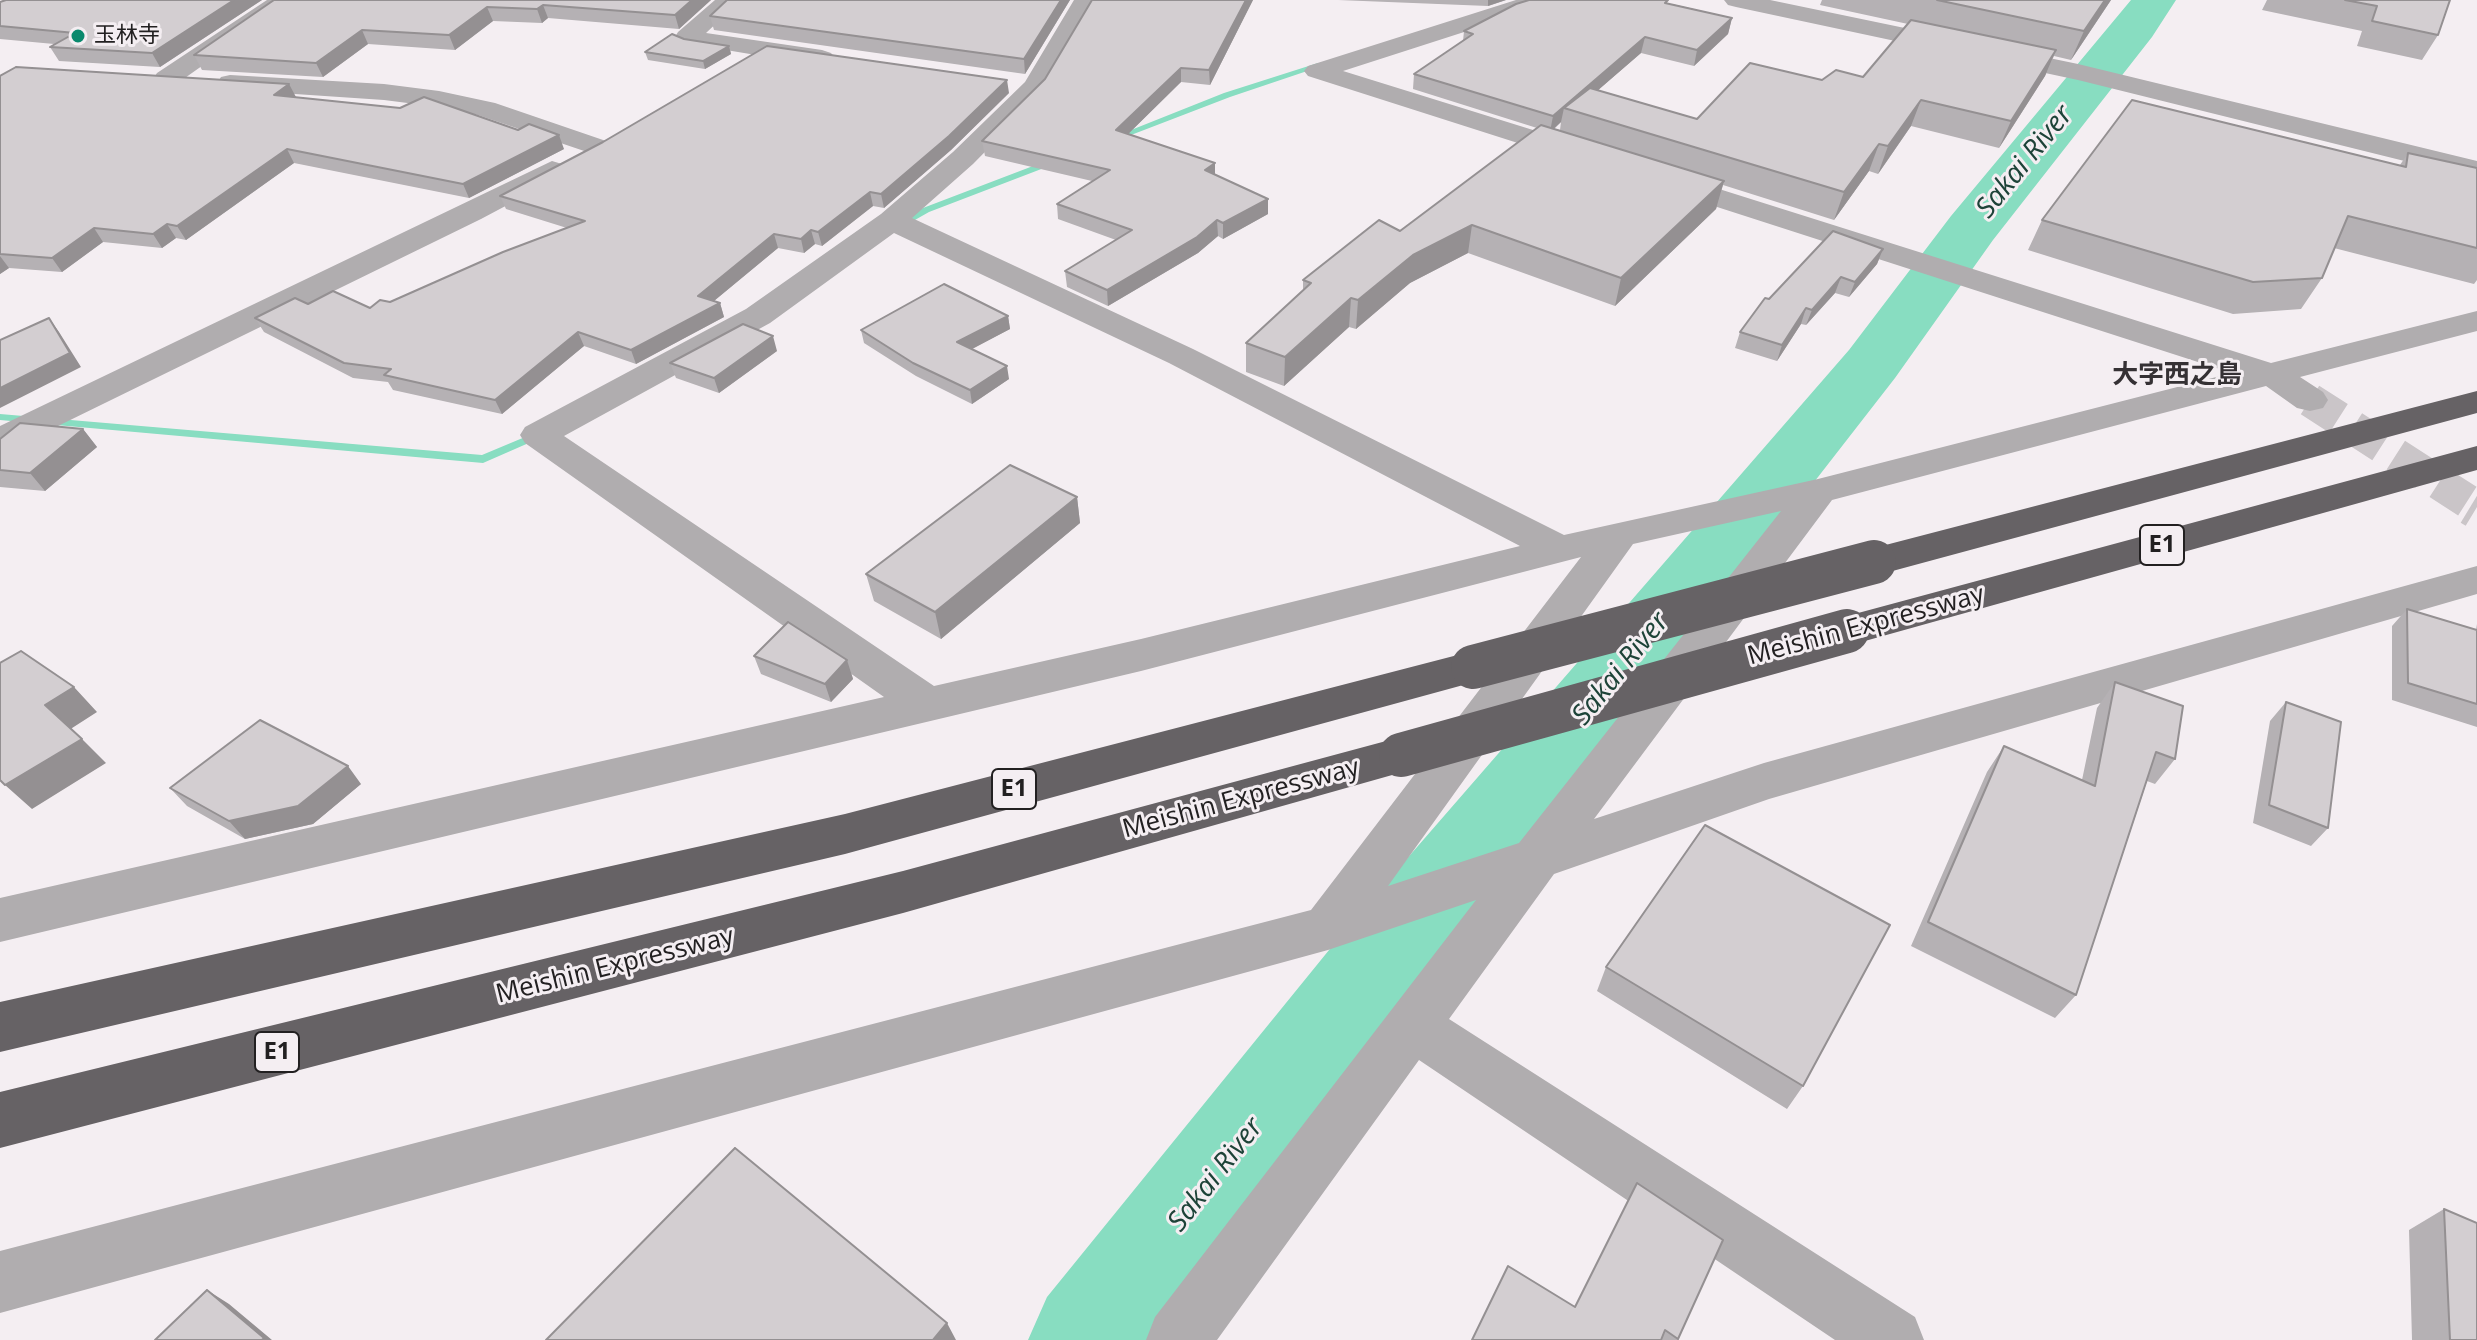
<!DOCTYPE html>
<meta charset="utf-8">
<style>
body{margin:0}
canvas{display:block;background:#f4eef2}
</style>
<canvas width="2477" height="1340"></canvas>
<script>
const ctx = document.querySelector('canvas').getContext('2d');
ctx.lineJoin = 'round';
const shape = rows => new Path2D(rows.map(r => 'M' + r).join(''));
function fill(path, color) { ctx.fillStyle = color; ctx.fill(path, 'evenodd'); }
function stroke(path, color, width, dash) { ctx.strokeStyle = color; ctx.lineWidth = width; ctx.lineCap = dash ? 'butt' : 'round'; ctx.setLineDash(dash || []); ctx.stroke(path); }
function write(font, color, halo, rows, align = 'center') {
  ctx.font = font + ' "Open Sans","Noto Sans JP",sans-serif'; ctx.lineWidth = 6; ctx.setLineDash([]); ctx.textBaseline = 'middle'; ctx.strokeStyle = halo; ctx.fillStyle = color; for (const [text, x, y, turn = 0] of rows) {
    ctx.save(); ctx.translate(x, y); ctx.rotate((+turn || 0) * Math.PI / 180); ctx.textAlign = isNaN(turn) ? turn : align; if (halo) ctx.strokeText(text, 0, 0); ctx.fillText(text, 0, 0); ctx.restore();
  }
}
fill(shape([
 [1318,63,1325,65,1230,97,1118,140,1111,138,1224,93,1318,63],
 [1054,158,1057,159,1057,163,929,212,899,229,891,227,923,208,1054,158],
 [0,414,482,455,537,432,545,432,547,435,483,463,0,420,0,414]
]), '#88ddc1');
fill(shape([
 [2131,0,2176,0,2152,37,1993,240,1895,378,1423,985,1165,1340,1028,1340,1047,1297,1351,923,1849,350,1951,216,2131,0]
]), '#88ddc1');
stroke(shape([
 [2310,400,2475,506]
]), '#cac5c8', 34, [34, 17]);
stroke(shape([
 [2472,504,2477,507]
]), '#cac5c8', 44, [44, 22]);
fill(shape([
 [267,0,295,0,175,85,157,85,153,79,157,73,267,0],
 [715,0,741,0,706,33,822,50,831,53,835,58,831,63,822,66,678,42,675,37,678,32,715,0],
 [1074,0,1098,0,1044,92,973,164,912,218,1193,349,1564,535,1818,479,2232,373,1652,186,1647,180,1652,174,1662,171,2271,363,2477,311,2477,331,2300,377,2323,392,2328,400,2323,408,2310,411,2297,408,2266,386,1832,500,1594,819,1764,763,2477,566,2477,594,1769,799,1554,874,1449,1019,1915,1317,1924,1340,1835,1340,1419,1060,1217,1340,1146,1340,1155,1317,1476,900,1328,950,0,1313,0,1251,1311,910,1581,557,1141,671,0,942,0,898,884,697,525,443,520,435,525,427,746,309,881,214,953,152,1025,82,1074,0],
 [894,233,1169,363,1520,546,1141,639,934,686,564,436,770,323,894,233],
 [1781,511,1519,843,1388,886,1633,544,1781,511],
 [1516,0,1552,0,1548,5,1343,71,1591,148,1595,154,1591,160,1581,162,1571,160,1308,76,1304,71,1308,66,1516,0],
 [1724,0,1770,0,2078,64,2477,161,2477,179,2078,80,1736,7,1728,5,1724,0],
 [230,75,384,84,439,91,495,103,606,141,610,147,606,153,596,155,478,115,439,107,384,100,221,89,217,83,221,77,230,75],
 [552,161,562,164,566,170,562,176,481,219,13,448,0,451,0,426,552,161]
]), '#b0adaf');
fill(shape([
 [2477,391,2477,413,1874,576,1860,572,1854,562,1860,552,1874,548,2477,391],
 [2477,446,2477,470,1847,646,1832,642,1826,631,1832,620,1847,616,2477,446],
 [1473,651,1489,656,1495,667,1489,678,845,854,0,1052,0,1002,845,814,1473,651],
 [1401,737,1417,742,1424,755,1417,768,903,913,0,1148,0,1092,903,871,1401,737]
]), '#666265');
stroke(shape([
 [1473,667,1874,562],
 [1401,755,1847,631]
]), '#666265', 44);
fill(shape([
 [6,0,262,0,160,67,59,61,50,47,54,44,0,39,0,2],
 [274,0,711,0,679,29,548,18,542,23,493,21,455,50,368,44,323,77,202,70,194,55],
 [1070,0,1025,74,714,30,710,16],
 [1092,0,1253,0,1210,85,1181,82,1128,134,1215,163,1215,175,1268,214,1223,239,1218,236,1198,253,1108,306,1067,287,1065,271,1116,240,1058,219,1057,204,1092,181,985,156,982,141,1045,79],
 [1338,0,1506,0,1488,6],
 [1822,0,2111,0,2071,60,2054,56,2045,76,1999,148,1911,126,1878,174,1869,171,1834,220,1723,185,1716,209,1615,306,1468,253,1410,283,1356,329,1349,327,1284,386,1246,372,1246,343,1303,290,1303,280,1400,231,1537,128,1413,89,1414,74,1463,41,1464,31,1672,4,1732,18,1728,34,1694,66,1641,53,1598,90,1697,119,1822,80,1863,77,1908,24,1820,5],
 [1561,122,1560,130,1554,129],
 [2267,0,2450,0,2438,35,2422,60,2357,46,2362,31,2262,10],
 [684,39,729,46,731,54,705,69,648,60,645,52],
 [0,76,296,97,564,149,469,198,294,163,186,240,176,238,162,248,103,242,62,272,9,268,0,274],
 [1009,93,951,150,884,208,873,206,822,246,815,244,804,253,778,248,714,301,720,303,724,317,636,364,584,346,502,414,393,390,388,382,353,378,264,332,255,318,308,304,370,308,390,302,567,228,506,209,500,196],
 [2408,153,2477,168,2477,280,2474,284,2334,248,2322,278,2301,309,2233,314,2028,250,2042,220,2400,165],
 [1883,249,1877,264,1849,297,1835,293,1806,325,1801,324,1777,361,1735,348,1740,332],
 [1008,316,1010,329,971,349,1009,379,972,404,916,376,864,343,861,330],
 [777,351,719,393,676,378,670,363],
 [83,429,97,447,45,491,0,487,0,439],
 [1077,497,1080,523,941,639,874,601,866,574],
 [2407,609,2476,630,2477,624,2477,727,2392,700,2392,626],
 [754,656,847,660,853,679,831,702,761,674],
 [2115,682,2175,759,2155,784,2147,781,2076,995,2055,1018,1911,946,1987,772,2004,746,2082,780,2097,708],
 [2286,702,2328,828,2311,846,2253,823,2270,721],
 [361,784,313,824,245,839,187,806,170,788],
 [1606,967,1803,1086,1787,1109,1597,991],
 [2444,1209,2477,1340,2412,1340,2409,1230],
 [1723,1240,1678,1340,1472,1340,1574,1306]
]), '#b5b1b4');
fill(shape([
 [234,0,262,0,160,67,152,53],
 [692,0,711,0,679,29,675,15],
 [1061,0,1070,0,1025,74,1024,59],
 [1246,0,1253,0,1210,85,1209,70],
 [1488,0,1506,0,1488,6],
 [2105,0,2111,0,2071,60,2084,31],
 [543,5,548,18,542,23,537,9],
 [487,7,493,21,455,50,449,35],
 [1732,18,1728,34,1694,66,1697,50],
 [362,30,368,44,323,77,316,63],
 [1645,37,1641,53,1574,111,1564,108,1561,122,1550,132,1553,116],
 [729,46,731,54,705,69,703,61],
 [2056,50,2045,76,1999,148,2011,121],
 [1181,68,1181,82,1117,145,1116,130],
 [1007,80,1009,93,951,150,884,208,881,194],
 [289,84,296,97,274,95],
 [1921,100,1911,126,1878,174,1888,146],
 [559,135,564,149,469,198,463,184],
 [1879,144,1869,171,1834,220,1844,192],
 [287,149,294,163,186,240,177,226],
 [1215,163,1215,178,1205,170],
 [1724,181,1716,209,1615,306,1621,278],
 [870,192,873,206,822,246,818,232],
 [1268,199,1268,214,1223,239,1223,223],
 [1217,220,1218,236,1198,253,1108,306,1107,290],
 [167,224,176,238,162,248,153,234],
 [1472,225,1468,253,1410,283,1356,329,1358,300,1413,255],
 [94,228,103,242,62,272,52,258],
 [811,230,815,244,804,253,801,239],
 [774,234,778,248,703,310,698,296],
 [1883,249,1877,264,1849,297,1855,282],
 [0,256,9,268,0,274],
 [1841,277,1835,293,1806,325,1812,310],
 [1351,298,1349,327,1284,386,1285,357],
 [720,303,724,317,636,364,631,350],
 [1806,308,1801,324,1777,361,1782,345],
 [1008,316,1010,329,959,356,957,342],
 [49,318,59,332,81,367,0,408,0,388],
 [578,332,584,346,502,414,495,400],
 [773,336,777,351,719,393,714,378],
 [1007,366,1009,379,972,404,970,390],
 [83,429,97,447,45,491,30,473],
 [1077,497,1080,523,941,639,935,612],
 [847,660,853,679,831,702,825,684],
 [74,687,97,712,69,730,45,705],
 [82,739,106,763,32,809,5,785],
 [348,766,361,784,313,824,245,839,229,821],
 [207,1290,229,1304,272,1340,262,1340],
 [947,1323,956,1340,933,1340]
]), '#949092');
const building = shape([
 [6,0,234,0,152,53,50,47,75,33,0,26,0,2,6,0],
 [274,0,692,0,675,15,543,5,537,9,487,7,449,35,362,30,316,63,194,55,274,0],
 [727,0,1061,0,1024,59,710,16,727,0],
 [1092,0,1246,0,1209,70,1181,68,1116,130,1215,163,1205,170,1268,199,1223,223,1217,220,1197,237,1107,290,1065,271,1132,230,1057,204,1110,170,982,141,1045,79,1092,0],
 [1529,0,1668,0,1665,3,1732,18,1697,50,1645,37,1553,116,1414,74,1473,34,1464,31,1516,4,1529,0],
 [1937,0,2105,0,2084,31,1937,0],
 [2345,0,2450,0,2438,35,2372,21,2377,6,2345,0],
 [1911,20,2056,50,2011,121,1921,100,1888,146,1879,144,1844,192,1564,108,1590,88,1697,119,1750,63,1822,80,1836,70,1863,77,1911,20],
 [672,34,684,39,729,46,703,61,645,52,672,34],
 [767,46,1007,80,949,136,881,194,870,192,818,232,811,230,801,239,774,234,698,296,720,303,631,350,578,332,495,400,384,375,391,369,344,363,255,318,295,298,308,304,333,291,370,308,380,300,390,302,503,252,585,221,500,196,603,142,767,46],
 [16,67,289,84,274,95,400,108,424,97,518,130,529,124,559,135,463,184,287,149,177,226,167,224,153,234,94,228,52,258,0,254,0,76,16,67],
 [2132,100,2406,167,2408,153,2477,168,2477,248,2348,216,2322,278,2253,282,2042,220,2132,100],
 [1541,125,1724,181,1621,278,1472,225,1413,255,1358,300,1351,298,1285,357,1246,343,1311,283,1303,280,1379,220,1400,231,1541,125],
 [1833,231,1883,249,1855,282,1841,277,1812,310,1806,308,1782,345,1740,332,1765,298,1769,299,1833,231],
 [944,284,1008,316,957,342,1007,366,970,390,913,363,861,330,944,284],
 [49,318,70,353,0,388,0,340,49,318],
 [743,324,773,336,714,378,670,363,743,324],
 [20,423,83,429,30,473,0,470,0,439,20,423],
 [1010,465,1077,497,935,612,866,574,1010,465],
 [2407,609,2477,630,2477,704,2408,683,2407,609],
 [788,622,847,660,825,684,754,656,788,622],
 [21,651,74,687,45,705,82,739,5,785,0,780,0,663,21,651],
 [2115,682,2183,706,2175,759,2156,752,2076,995,1928,922,2004,746,2095,786,2115,682],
 [2286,702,2341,722,2328,828,2269,805,2286,702],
 [260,720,348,766,298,806,229,821,170,788,260,720],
 [1705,825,1890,925,1803,1086,1606,967,1705,825],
 [735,1148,947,1323,933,1340,546,1340,735,1148],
 [1637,1183,1723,1240,1678,1339,1665,1330,1661,1340,1472,1340,1508,1266,1575,1307,1637,1183],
 [2444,1209,2477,1223,2477,1340,2450,1340,2444,1209],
 [207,1290,264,1338,262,1340,155,1340,207,1290]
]);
fill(building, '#d3ced1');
stroke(building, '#949092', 2);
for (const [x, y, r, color] of [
 [78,36,8,"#0a896d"]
]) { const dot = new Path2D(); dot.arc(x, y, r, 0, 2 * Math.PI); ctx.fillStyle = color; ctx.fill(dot); stroke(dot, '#f4eef2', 3); }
write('22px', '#222021', '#f4eef2', [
 ["玉林寺",94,36]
], 'left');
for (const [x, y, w] of [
 [2162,545,44],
 [1014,789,44],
 [277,1052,44]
]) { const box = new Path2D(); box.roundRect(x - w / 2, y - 20, w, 40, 6); ctx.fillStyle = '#f4eef2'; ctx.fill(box); stroke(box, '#222021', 2); }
write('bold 24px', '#222021', null, [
 ["E1",2162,545],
 ["E1",1014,789],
 ["E1",277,1052]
]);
write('bold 26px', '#353134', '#f4eef2', [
 ["大字西之島",2177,376]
]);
write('26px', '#222021', '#f4eef2', [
 ["Meishin Expressway",1866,626,-15],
 ["Meishin Expressway",1241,799,-15],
 ["Meishin Expressway",615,966,-14]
]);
write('italic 28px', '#1d4338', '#f4eef2', [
 ["Sakai River",2025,162,-51],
 ["Sakai River",1621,669,-51],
 ["Sakai River",1216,1175,-52]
]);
</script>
